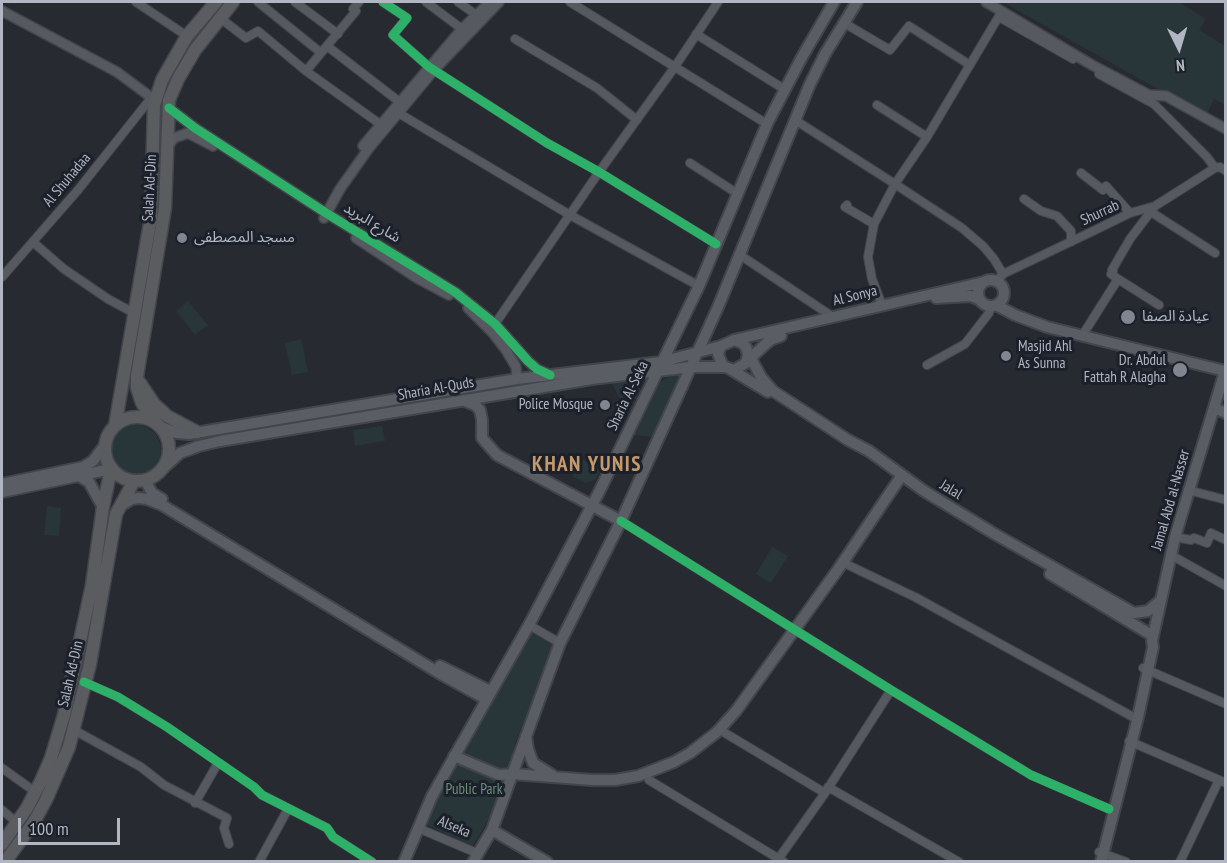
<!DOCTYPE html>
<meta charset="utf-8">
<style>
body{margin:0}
#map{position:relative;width:1227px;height:863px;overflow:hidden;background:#272a31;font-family:"PT Sans Narrow",sans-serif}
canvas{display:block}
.frame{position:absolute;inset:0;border:3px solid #b1b6c2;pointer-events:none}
.north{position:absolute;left:1149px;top:18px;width:60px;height:60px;-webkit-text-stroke:4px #1b202a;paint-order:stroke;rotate:175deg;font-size:16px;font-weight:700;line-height:24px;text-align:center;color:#b1b6c2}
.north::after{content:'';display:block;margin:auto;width:21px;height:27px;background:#b1b6c2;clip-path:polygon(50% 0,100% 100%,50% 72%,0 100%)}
.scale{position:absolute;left:18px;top:818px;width:102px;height:27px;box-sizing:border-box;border:3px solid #b1b6c2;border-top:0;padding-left:8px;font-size:18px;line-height:21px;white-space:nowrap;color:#b1b6c2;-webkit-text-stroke:4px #1b202a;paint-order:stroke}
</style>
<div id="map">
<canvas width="1227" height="863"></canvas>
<div class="frame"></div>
<div class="north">N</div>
<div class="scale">100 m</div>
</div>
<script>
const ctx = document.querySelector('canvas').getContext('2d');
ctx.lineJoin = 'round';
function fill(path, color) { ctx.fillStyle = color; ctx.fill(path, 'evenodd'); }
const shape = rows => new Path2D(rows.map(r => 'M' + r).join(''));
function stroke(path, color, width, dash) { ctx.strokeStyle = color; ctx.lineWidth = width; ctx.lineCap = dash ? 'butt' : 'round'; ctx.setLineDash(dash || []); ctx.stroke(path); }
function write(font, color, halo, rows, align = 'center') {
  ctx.font = font + ' "PT Sans Narrow","Noto Sans Arabic",sans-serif'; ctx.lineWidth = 6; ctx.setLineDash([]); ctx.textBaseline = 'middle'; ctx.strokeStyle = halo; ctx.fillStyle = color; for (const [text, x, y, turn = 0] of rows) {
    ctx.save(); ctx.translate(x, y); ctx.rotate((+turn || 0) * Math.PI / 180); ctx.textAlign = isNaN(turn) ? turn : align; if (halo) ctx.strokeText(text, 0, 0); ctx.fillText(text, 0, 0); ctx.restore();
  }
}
fill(shape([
 [1008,2,1179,2,1206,19,1199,30,1225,46,1225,105,1214,99,1206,116,1006,4],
 [188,301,208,325,195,335,176,311],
 [301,339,308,372,292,375,285,343],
 [680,375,653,437,633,435,660,382,669,377],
 [636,379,640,382,640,391,631,409,626,410,611,382],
 '111 450a25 25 0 1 1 50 0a25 25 0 1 1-50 0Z',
 [382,426,385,441,355,446,353,430],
 [592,455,604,462,595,480,585,483,574,477,571,470,578,458,587,462],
 [47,506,61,508,59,536,44,535],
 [772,547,788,556,771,583,756,574],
 [529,630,556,644,516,741,499,802,472,847,425,824,454,767]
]), '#293639');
const minor = shape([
 [136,2,187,36],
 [258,2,320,52],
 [295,2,338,34],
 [383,2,407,18,393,35,429,67,547,143,599,172,716,244],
 [426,2,462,29],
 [458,2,478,16],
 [570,2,767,124],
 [999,17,1073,59],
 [220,18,246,38,258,31,306,71,380,124],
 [844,23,890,50,909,26,970,65],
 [696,34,784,89],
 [515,39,597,88,637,120],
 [327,46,401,103],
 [306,71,356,11,353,9,359,2],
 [1099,74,1154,104,1207,157,1215,168,1220,167,1226,171],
 [877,105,927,137],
 [395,111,570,215,699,286],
 [795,120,895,184,927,137,1002,11],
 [690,163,738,194],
 [1081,173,1103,190,1106,186,1130,213],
 [1024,199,1041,211,1057,216,1071,231,1071,242],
 [847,205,845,207,874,224],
 [1151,212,1215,253],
 [33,242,64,269,108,299,134,313],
 [740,255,833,317],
 [2,277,78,190,151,98],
 [1118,279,1111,274,1113,271,1112,270,1130,239,1155,206],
 [996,282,1003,274,1089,233,1130,213,1155,206,1215,168],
 [882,305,872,279,868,257,874,224,895,184,962,228,983,246,994,259,1003,274],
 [495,324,599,172,674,68,718,2],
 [1082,336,1118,279,1159,305],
 [927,365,965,344,989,313,991,306],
 [1188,490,1226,500],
 [621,521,891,690,1031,775,1109,809],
 [1175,537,1191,540,1194,538,1207,543,1211,533,1226,540],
 [1171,555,1226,586],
 [848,565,915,597,1133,717],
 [529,625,560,643],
 [1143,668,1226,704],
 [84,682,118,697,167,727,254,787,262,795,327,828,333,837,372,862],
 [74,730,141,767,164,785,227,818,224,828,229,844],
 [725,733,825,793],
 [1129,741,1226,783],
 [2,768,34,791],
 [649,780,784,862],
 [828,787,959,862],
 [195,803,218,763],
 [2,810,15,821],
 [418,828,479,854],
 [1099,852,1126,862],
 [779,858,825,793,891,690],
 [259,862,288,809],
 [1180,862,1219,780]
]);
const tertiary = shape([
 [986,2,1092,65,1149,95,1166,96,1226,129],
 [2,11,117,72,156,101],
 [169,108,195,128,326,213,455,292,495,324,528,361,537,369,550,375],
 [363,146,462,29,490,2],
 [167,147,174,138,188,133,213,146],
 [324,218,340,189,369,148,434,70,499,2],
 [356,238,417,278,449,295],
 [468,308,493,333,506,350,516,367,517,379]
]);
const secondary = shape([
 '978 293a13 13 0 1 1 26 0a13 13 0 1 1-26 0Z',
 [936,298,971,296,980,300],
 [996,305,1015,315,1047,327,1225,371,1175,537,1152,641,1153,647,1138,717,1101,862],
 [734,340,984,282],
 [748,353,761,377,773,391,848,440,869,451,924,491,993,533,1134,613,1148,611,1160,601],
 [746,362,770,340,781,336],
 [730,369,768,392],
 [465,401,475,405,480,410,482,420,482,438,497,455,621,521],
 [1214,408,1226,413],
 [161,427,177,433,189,434,517,379,661,362,721,346,734,340,742,343,746,347,748,355,746,363,734,370,725,367,722,364,718,354,721,346],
 [161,470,180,453,199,446,220,441,592,379,691,367,725,367],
 [79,476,89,482,103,507],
 [145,480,152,493,162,499],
 [2,484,83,467,93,461,105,445],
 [2,492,111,469],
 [120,506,132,499,139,498,147,499,162,505,439,673,486,699],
 [1050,574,1153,636],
 [440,666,490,691],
 [526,736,528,749,533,763,552,775],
 [454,756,499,775,513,774,592,780,615,780,638,776,674,762,690,753,717,732,736,711,839,568,902,475],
 [492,830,547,862],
 [404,862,432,796,529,625,600,490,699,286,767,124,802,57,834,2],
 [473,862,492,830,560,643,621,521,718,307,810,84,825,54,857,2]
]);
const trunk = shape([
 [140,383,154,404,167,416,197,432],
 '105 449a32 32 0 1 1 64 0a32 32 0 1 1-64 0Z',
 [157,424,142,403,137,388,137,376,165,208,169,100,178,79,195,50,233,2],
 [115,426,151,217,154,105,162,80,187,36,216,2],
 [2,844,27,808,41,781,51,758,64,715,92,585,103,507,111,469],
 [5,862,34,822,46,800,69,747,90,664,116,514,134,481]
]);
stroke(minor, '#42454a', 10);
stroke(tertiary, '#42454a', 12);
stroke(secondary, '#42454a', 14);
stroke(trunk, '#43464d', 15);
stroke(minor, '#565960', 8);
stroke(tertiary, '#565960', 9);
stroke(secondary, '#5b5d64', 10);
stroke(trunk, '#5a5c60', 12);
stroke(shape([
 [383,2,407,18,393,35,429,67,547,143,599,172,716,244],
 [169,108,195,128,326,213,455,292,495,324,528,361,537,369,550,375],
 [621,521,891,690,1031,775,1109,809],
 [84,682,118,697,167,727,254,787,262,795,327,828,333,837,372,862]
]), '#2db169', 9);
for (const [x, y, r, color] of [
 [182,238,6,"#81858f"],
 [1128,317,8,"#81858f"],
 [1006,356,6,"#81858f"],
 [1180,370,8,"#81858f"],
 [605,405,6,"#81858f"]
]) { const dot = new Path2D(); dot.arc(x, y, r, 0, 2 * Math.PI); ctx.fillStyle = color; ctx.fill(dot); stroke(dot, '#1b202a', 2); }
write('15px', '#b1b6c2', '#1b202a', [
 ["Al Shuhadaa",67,180,-50],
 ["Salah Ad-Din",150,188,-87],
 ["Shurrab",1100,213,-25],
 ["شارع البريد",372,223,31],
 ["Al Sonya",855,296,-14],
 ["Sharia Al-Quds",436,389,-10],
 ["Sharia Al-Seka",628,396,-64],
 ["Jalal",951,490,31],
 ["Jamal Abd al-Nasser",1171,500,-74],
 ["Salah Ad-Din",71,674,-77],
 ["Alseka",454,827,23]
]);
write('15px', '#b1b6c2', '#1b202a', [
 ["مسجد المصطفى",194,238],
 ["عيادة الصفا",1142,317],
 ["Masjid Ahl",1018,347],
 ["As Sunna",1018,364],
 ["Dr. Abdul",1166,361,"right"],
 ["Fattah R Alagha",1166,378,"right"],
 ["Police Mosque",593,405,"right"]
], 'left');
write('15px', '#6b8f77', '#1b202a', [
 ["Public Park",474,790]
]);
ctx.letterSpacing = '1.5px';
write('bold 21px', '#c59969', '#1b202a', [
 ["KHAN YUNIS",587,465]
]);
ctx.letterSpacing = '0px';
</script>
